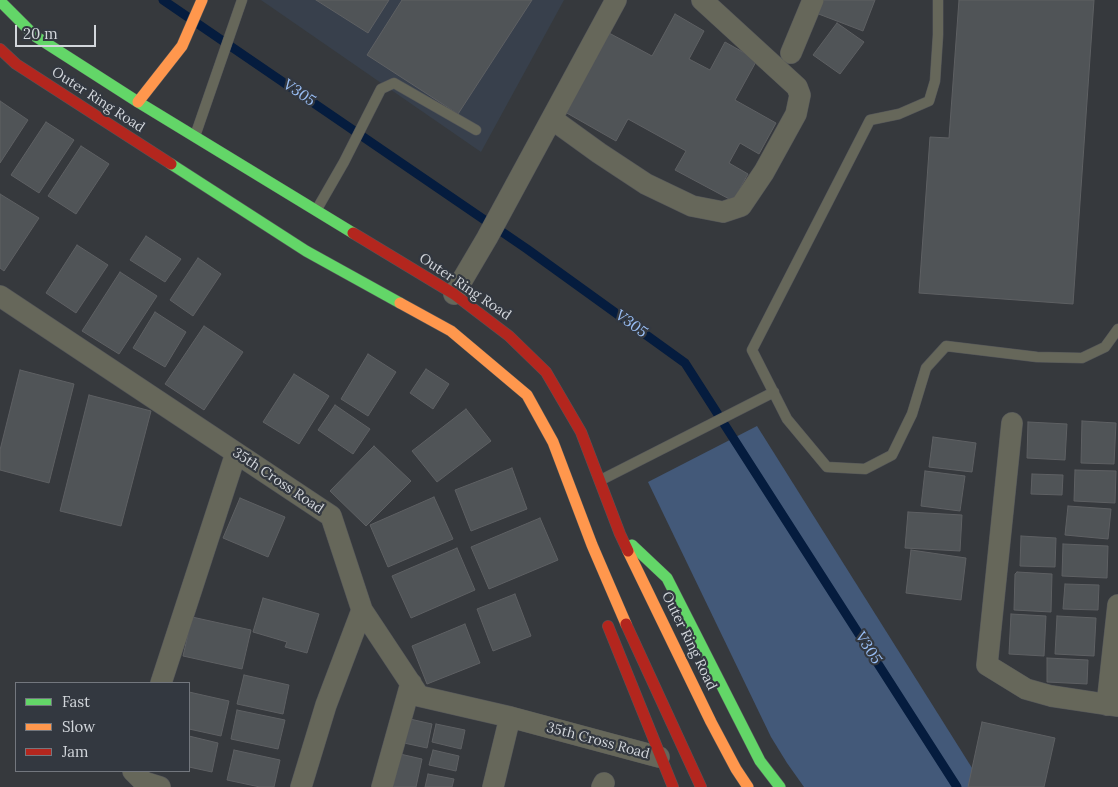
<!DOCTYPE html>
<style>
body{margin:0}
#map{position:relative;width:1118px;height:787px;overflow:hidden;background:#36393d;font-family:Lora,serif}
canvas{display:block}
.legend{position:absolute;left:15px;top:682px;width:175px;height:90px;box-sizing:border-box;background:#333840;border:1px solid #73777e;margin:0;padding:6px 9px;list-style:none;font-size:15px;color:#d2d6db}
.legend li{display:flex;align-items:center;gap:10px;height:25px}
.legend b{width:25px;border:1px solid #73777e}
.scale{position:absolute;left:15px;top:25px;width:81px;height:22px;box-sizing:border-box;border:2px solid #d2d6db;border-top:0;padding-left:6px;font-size:15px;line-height:18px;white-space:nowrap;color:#d2d6db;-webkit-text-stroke:4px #333840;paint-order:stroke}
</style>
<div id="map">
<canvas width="1118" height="787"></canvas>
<ul class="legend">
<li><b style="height:6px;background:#63d668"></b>Fast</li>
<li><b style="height:6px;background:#ff974d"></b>Slow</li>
<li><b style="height:6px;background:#b3261e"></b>Jam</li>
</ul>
<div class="scale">20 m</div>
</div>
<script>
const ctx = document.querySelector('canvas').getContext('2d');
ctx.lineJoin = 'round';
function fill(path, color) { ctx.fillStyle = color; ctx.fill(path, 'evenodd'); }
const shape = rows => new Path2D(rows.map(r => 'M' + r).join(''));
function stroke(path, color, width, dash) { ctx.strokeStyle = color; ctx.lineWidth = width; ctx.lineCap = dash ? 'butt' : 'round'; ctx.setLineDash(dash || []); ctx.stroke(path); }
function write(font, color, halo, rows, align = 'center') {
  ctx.font = font + ' Lora,serif'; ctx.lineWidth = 4.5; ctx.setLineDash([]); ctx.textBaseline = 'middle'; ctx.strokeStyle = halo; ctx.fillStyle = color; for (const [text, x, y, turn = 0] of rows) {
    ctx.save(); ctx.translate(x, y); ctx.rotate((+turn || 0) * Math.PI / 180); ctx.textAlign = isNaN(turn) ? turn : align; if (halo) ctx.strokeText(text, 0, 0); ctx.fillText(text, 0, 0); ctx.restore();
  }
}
fill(shape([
 [261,0,564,0,481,152]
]), '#38404c');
fill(shape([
 [757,426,984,787,804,787,787,763,771,737,648,482]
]), '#435979');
stroke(shape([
 [163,0,527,249,685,363,957,787]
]), '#051c3e', 9);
const building = shape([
 [316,0,389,0,368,33,316,0],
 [402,0,532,0,458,114,367,55,402,0],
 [821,0,875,0,863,31,816,13,821,0],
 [959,0,1094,0,1073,304,919,293,930,137,949,138,959,0],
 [675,14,704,31,689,59,710,70,725,42,757,60,735,100,776,123,759,154,740,143,729,163,748,174,733,201,675,170,686,151,628,119,616,141,565,112,609,33,652,56,675,14],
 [837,23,864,42,840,74,813,55,837,23],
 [0,101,28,120,0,163,0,101],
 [46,122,74,140,39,193,11,175,46,122],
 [81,146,109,164,76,214,48,196,81,146],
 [0,194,39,218,4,271,0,268,0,194],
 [146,236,181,259,165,282,130,260,146,236],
 [77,245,108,265,76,313,46,293,77,245],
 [198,258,221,274,193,316,170,300,198,258],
 [120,272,157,296,119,354,82,331,120,272],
 [155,312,186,332,165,367,133,348,155,312],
 [204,326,243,352,204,410,165,384,204,326],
 [368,354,396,372,368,416,341,399,368,354],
 [426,369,449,384,433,409,410,393,426,369],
 [20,370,74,384,49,483,0,470,0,450,20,370],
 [294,374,329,396,299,444,263,422,294,374],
 [89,395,151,411,121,526,60,511,89,395],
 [335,405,370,429,353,454,318,430,335,405],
 [466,409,491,441,437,482,412,451,466,409],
 [1082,421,1116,423,1114,464,1081,463,1082,421],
 [1028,422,1067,424,1065,460,1027,458,1028,422],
 [933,437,976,443,972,472,929,467,933,437],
 [374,446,411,481,366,526,330,491,374,446],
 [512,468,527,509,471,531,455,490,512,468],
 [1075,470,1116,471,1115,503,1074,501,1075,470],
 [925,471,965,476,960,511,921,506,925,471],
 [1032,474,1063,475,1062,495,1031,494,1032,474],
 [434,497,453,539,388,567,370,525,434,497],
 [240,498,285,517,268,557,223,538,240,498],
 [1068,506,1111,509,1108,539,1065,535,1068,506],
 [908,512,962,515,960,551,905,548,908,512],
 [540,518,558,560,489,589,471,547,540,518],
 [1021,536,1056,538,1055,567,1020,566,1021,536],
 [1063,544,1108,546,1107,578,1062,576,1063,544],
 [457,548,475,590,411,618,392,576,457,548],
 [911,550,966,558,961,600,906,593,911,550],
 [1017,572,1052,574,1051,612,1014,610,1015,574,1017,572],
 [1065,584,1099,585,1098,610,1063,609,1065,584],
 [515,594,531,636,493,651,477,609,515,594],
 [263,598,319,614,307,653,285,647,287,642,253,632,263,598],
 [1011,614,1046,616,1044,656,1009,654,1011,614],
 [1057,616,1096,618,1094,656,1055,654,1057,616],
 [192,617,251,630,242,669,183,656,192,617],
 [465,624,480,663,427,684,412,646,465,624],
 [1047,658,1088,660,1087,684,1047,682,1047,658],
 [244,675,289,685,283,714,237,704,244,675],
 [189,692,229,701,221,736,189,729,189,692],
 [237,710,285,720,278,749,231,739,237,710],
 [410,719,432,724,427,748,404,743,410,719],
 [982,722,1055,738,1044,787,968,787,982,722],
 [436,724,465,730,461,749,432,742,436,724],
 [189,736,218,743,212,772,189,767,189,736],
 [234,750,280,760,274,787,260,787,227,780,234,750],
 [433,750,459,756,456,771,429,765,433,750],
 [400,754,422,759,416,787,393,787,400,754],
 [428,774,454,779,452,787,425,787,428,774]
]);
fill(building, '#505457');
stroke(building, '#5e6063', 1);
const lane = shape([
 [938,0,938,35,935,81,929,101,899,114,870,120,752,350,787,419,827,467,865,469,892,455,912,414,926,368,946,346,1037,357,1082,358,1105,347,1118,329],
 [195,136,242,0],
 [317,209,344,162,381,89,394,83,476,130],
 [601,480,774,392]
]);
const street = shape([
 [791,53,813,0],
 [552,119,599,153,646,184,692,206,723,212,741,206,764,172,796,114,800,95,797,87,702,0],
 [454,294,487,238,616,0],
 [0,296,331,516,362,610,419,696,510,717,659,757],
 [1012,423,987,665,1026,689,1051,696,1118,706],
 [161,683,236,453],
 [1107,705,1118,605],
 [133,771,144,782,160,787],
 [301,787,326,705,362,610],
 [382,787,411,683],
 [493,787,510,717],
 [602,787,604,783]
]);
const fast = shape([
 [0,1,35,36,138,102,353,233],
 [171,164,306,251,400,303],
 [632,545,667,578,760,761,780,787]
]);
const slow = shape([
 [138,102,182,46,202,0],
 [400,303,451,331,527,395,553,442,592,545,626,624],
 [628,551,711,722,736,769,748,787]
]);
const jam = shape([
 [0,49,16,64,171,164],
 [353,233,454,294,509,336,546,372,581,432,620,534,628,551],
 [626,624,701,787],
 [608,626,673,787]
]);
stroke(lane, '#535559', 11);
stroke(street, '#535559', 22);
stroke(fast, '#535559', 12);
stroke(slow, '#535559', 12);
stroke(jam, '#535559', 12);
stroke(lane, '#66675a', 10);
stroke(street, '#66675a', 21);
stroke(fast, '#63d668', 11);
stroke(slow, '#ff974d', 11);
stroke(jam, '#b3261e', 11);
write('14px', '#d2d6db', '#333840', [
 ["Outer Ring Road",98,100,33],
 ["Outer Ring Road",465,287,34],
 ["35th Cross Road",278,481,34],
 ["Outer Ring Road",689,641,64],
 ["35th Cross Road",598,741,15]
]);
write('italic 15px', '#9bc0f7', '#333840', [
 ["V305",299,93,34],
 ["V305",631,324,36],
 ["V305",868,648,57]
]);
</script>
